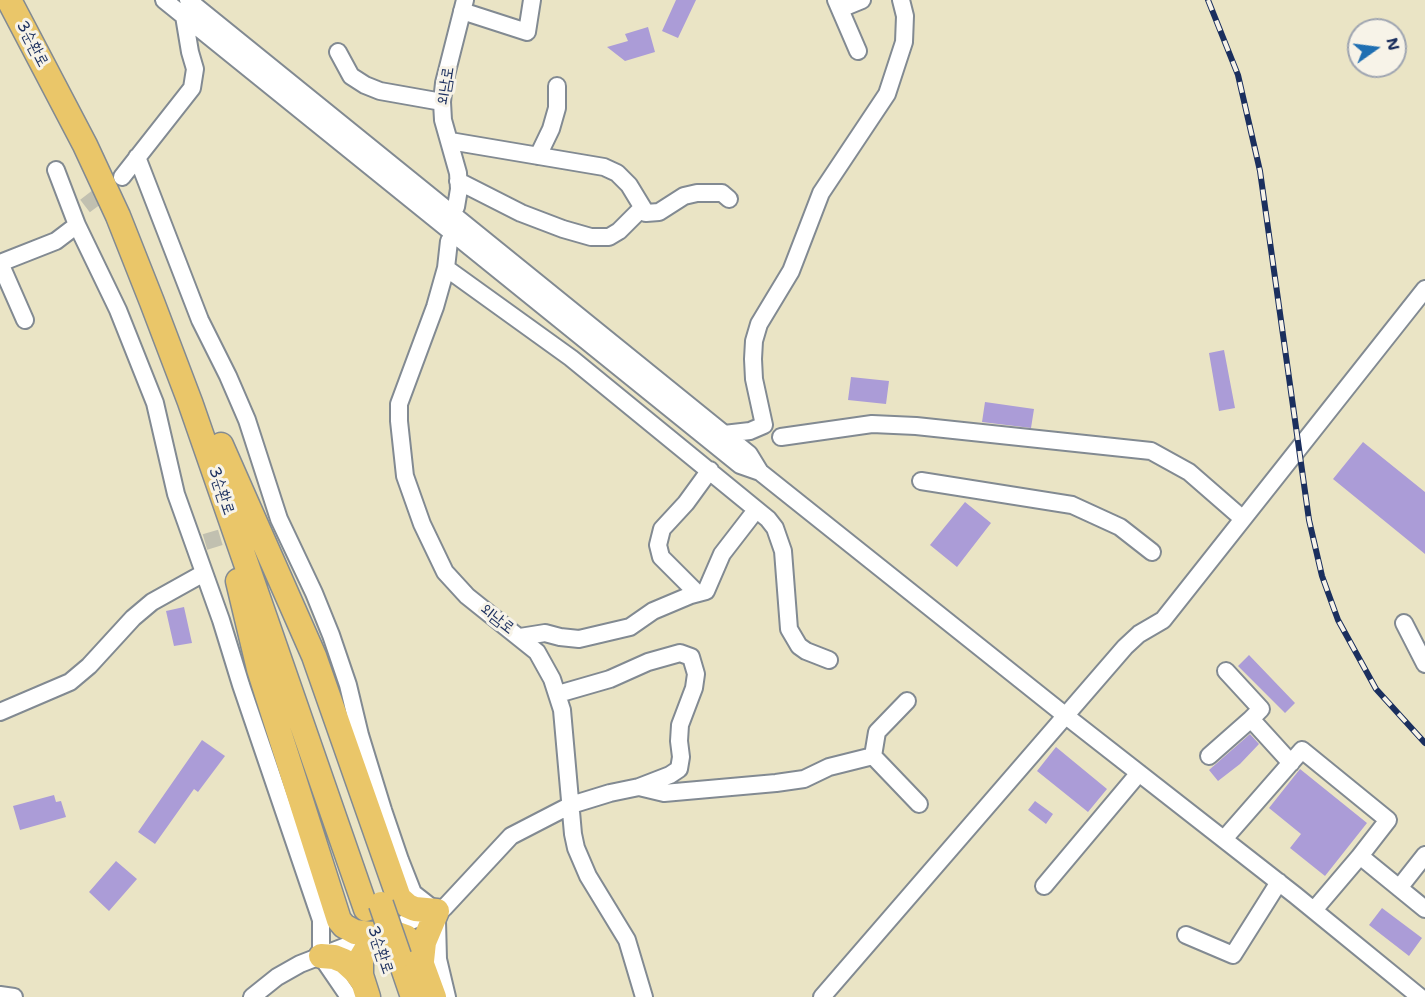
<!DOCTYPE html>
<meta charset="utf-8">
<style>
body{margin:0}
#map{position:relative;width:1425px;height:997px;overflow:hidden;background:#eae4c5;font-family:"Shantell Sans",sans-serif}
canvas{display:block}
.north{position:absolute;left:1347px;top:18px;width:60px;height:60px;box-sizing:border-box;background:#f7f3e8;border:2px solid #9fa5b1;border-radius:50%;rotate:76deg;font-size:16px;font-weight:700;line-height:24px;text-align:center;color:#1b2f5e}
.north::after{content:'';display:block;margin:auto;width:21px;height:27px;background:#1f6fb2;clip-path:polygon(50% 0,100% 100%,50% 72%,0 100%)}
</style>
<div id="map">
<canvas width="1425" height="997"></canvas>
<div class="north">N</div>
</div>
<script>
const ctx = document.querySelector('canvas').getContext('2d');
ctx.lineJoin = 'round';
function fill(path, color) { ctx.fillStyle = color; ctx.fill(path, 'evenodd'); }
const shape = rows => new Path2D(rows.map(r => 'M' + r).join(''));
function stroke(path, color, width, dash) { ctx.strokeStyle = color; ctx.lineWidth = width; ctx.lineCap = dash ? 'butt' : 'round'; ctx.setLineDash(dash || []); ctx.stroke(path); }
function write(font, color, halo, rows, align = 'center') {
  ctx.font = font + ' "Shantell Sans","Poor Story",sans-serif'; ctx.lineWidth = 6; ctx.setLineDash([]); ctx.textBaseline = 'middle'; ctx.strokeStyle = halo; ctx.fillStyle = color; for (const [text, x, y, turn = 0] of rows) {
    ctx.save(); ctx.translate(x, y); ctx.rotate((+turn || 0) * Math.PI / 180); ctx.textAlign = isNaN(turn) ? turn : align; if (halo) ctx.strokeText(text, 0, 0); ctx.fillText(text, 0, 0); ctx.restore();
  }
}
fill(shape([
 [676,0,696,0,678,38,662,31],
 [648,27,655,52,625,61,607,47,628,41,625,34],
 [1224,350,1235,408,1219,411,1209,353],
 [851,377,889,381,886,404,848,400],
 [985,402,1034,409,1031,428,982,422],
 [1363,442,1425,492,1425,554,1333,479],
 [965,502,991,523,957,567,930,545],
 [184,607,192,643,174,646,166,611],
 [1249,655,1295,703,1285,713,1238,666],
 [1250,734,1259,744,1240,764,1218,781,1209,770],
 [202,740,225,756,198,792,194,789,155,844,138,832],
 [1056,747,1107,789,1088,812,1037,771],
 [1300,769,1367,823,1325,876,1290,848,1301,834,1269,808],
 [54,795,56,802,61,801,66,817,20,830,13,806],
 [1035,801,1053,814,1046,824,1028,810],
 [116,861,137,879,109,911,89,892],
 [1382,908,1422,938,1409,956,1369,925]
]), '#ab9cd7');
stroke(shape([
 [85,206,114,184],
 [205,542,245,530]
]), '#c1c0b0', 16, [16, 8]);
const minor = shape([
 [164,0,740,465,760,472],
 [188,0,749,454,760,472,1066,716,1295,895,1420,997],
 [836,0,858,51],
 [840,9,862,0],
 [462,11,527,32,532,0],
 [338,52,351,76,365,85,380,91,442,102],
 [450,141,604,167,617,173,629,185,646,213,659,212,684,196,697,193,722,193,729,199],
 [538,156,551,129,557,108,557,86],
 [137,157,200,320,228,376,247,420,279,519,314,593,331,635,348,685,360,735,383,810,400,860,413,893,436,911],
 [56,170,77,225,118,310,155,403,176,494,221,620,241,685,321,920,321,956,349,997],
 [122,177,192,88,195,69,190,52,184,16],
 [458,181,521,213,563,229,591,237,609,237,619,231,642,208],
 [456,207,459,189,458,173,443,120,442,102,444,83,465,0],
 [449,241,446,268,435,307,399,404,399,421,405,476,422,524,445,572,467,596,537,652,552,679,562,710,573,834,576,848,588,876,627,940,644,997],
 [446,268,571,358,768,519,775,528,783,551,789,629,799,646,806,651,829,660],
 [25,320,0,263,56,241,77,225],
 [724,434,750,431,764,425,754,379,753,359,754,341,759,324,791,271,821,193,887,94,904,42,905,16,901,0],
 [781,437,872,424,916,426,1151,451,1189,472,1243,519],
 [921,481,1072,505,1120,527,1152,552],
 [697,593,661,557,658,545,662,529,686,503,710,470],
 [1404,623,1425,664],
 [520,637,545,633,560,637,579,639,630,627,653,611,691,595,706,591,722,554,756,510],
 [1226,671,1261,709,1251,719],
 [558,694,610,679,648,662,680,653,691,657,696,674,694,688,680,725,679,741,681,757,679,769,670,775,639,787],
 [0,712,70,682,89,666,133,618,152,602,204,573],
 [873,756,877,732,907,701],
 [1209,756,1251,719,1291,763],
 [1224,839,1302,750,1388,820,1360,856],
 [1044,886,1139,773],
 [1399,888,1425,855],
 [1314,910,1360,856,1425,909],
 [437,921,438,959,447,997],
 [1186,935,1233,955,1279,882],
 [0,995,14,997],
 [252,997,277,977,300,964,444,908,511,836,571,805,610,793,639,787,664,793,776,783,804,779,829,767,873,756,919,804],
 [822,997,1125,647,1139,634,1163,620,1425,289]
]);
const highway = shape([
 [9,0,85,145,118,216,152,302,190,402,366,909],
 [221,445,314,656,399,898,408,906,415,909,437,911,424,942,422,961],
 [238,581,259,669,339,920,344,926,355,932,371,934,392,932,406,937,415,947,419,956,434,997],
 [321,956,334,957,344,961,355,971,363,982],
 [399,956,413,997],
 [368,997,361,975,361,958,367,948,388,927]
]);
stroke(minor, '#828a92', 20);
stroke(highway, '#828a92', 27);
stroke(minor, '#fff', 16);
stroke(highway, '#eac669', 24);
const rail = shape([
 [1208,0,1238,75,1260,171,1309,520,1322,576,1338,620,1376,689,1425,743]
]);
stroke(rail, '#1b2f5e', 6);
stroke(rail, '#f7f3e8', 4, [11]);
const highwayBridge = shape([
 [381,904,399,956]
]);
stroke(highwayBridge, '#828a92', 27, []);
stroke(highwayBridge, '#eac669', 24);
write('16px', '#1b2f5e', '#f7f3e8', [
 ["3순환로",32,44,62],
 ["외남로",446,86,-81],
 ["3순환로",221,491,71],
 ["외남로",497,619,38],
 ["3순환로",380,950,71]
]);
</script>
